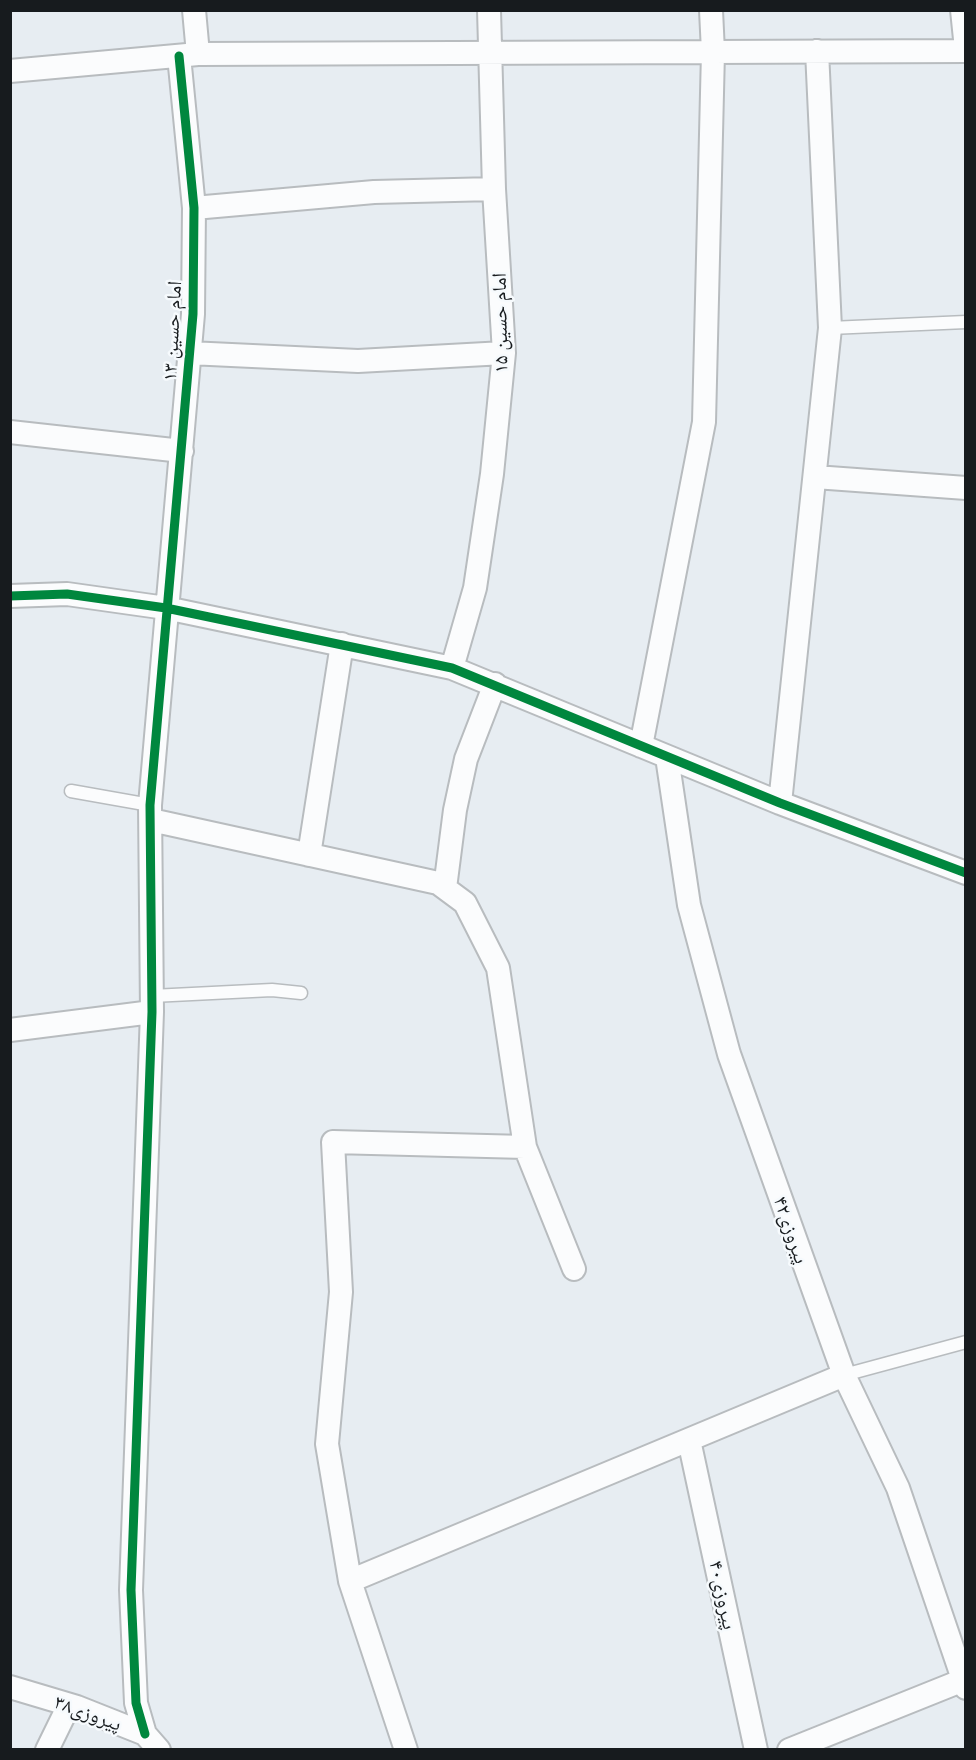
<!DOCTYPE html>
<meta charset="utf-8">
<style>
body{margin:0}
#map{position:relative;width:976px;height:1760px;overflow:hidden;background:#e7edf2;font-family:"Exo 2",sans-serif}
canvas{display:block}
.frame{position:absolute;inset:0;border:12px solid #171b1e;pointer-events:none}
</style>
<div id="map">
<canvas width="976" height="1760"></canvas>
<div class="frame"></div>
</div>
<script>
const ctx = document.querySelector('canvas').getContext('2d');
ctx.lineJoin = 'round';
const shape = rows => new Path2D(rows.map(r => 'M' + r).join(''));
function stroke(path, color, width, dash) { ctx.strokeStyle = color; ctx.lineWidth = width; ctx.lineCap = dash ? 'butt' : 'round'; ctx.setLineDash(dash || []); ctx.stroke(path); }
function write(font, color, halo, rows, align = 'center') {
  ctx.font = font + ' "Exo 2","Noto Naskh Arabic",sans-serif'; ctx.lineWidth = 5; ctx.setLineDash([]); ctx.textBaseline = 'middle'; ctx.strokeStyle = halo; ctx.fillStyle = color; for (const [text, x, y, turn = 0] of rows) {
    ctx.save(); ctx.translate(x, y); ctx.rotate((+turn || 0) * Math.PI / 180); ctx.textAlign = isNaN(turn) ? turn : align; if (halo) ctx.strokeText(text, 0, 0); ctx.fillText(text, 0, 0); ctx.restore();
  }
}
const service = shape([
 [830,328,966,322],
 [71,791,150,805],
 [152,996,272,990,301,993],
 [844,1375,966,1342]
]);
const minor = shape([
 [194,10,198,54],
 [962,10,966,49],
 [10,71,198,54,966,51],
 [194,208,374,192,494,189],
 [189,353,358,361,504,353],
 [10,432,182,451],
 [815,477,966,488],
 [10,596,67,594,166,608,452,668,780,803,966,873],
 [452,668,475,588,492,474,504,353,494,189,489,10],
 [641,746,704,422,713,52,711,10],
 [667,757,689,905,729,1054,844,1375,898,1488,966,1688],
 [780,803,830,328,817,51],
 [151,820,438,883,465,903,498,968,525,1147,574,1269],
 [309,855,342,644],
 [445,888,455,810,466,759,495,684],
 [10,1030,152,1012],
 [689,1440,756,1750],
 [350,1581,844,1375],
 [10,1687,77,1707,145,1734,159,1750],
 [145,1734,136,1703,131,1590,152,1012,150,805,193,314,194,208,179,56],
 [47,1750,69,1705],
 [406,1750,350,1581,327,1444,341,1292,333,1142,525,1147],
 [789,1750,966,1679]
]);
stroke(service, '#b8bcbf', 15);
stroke(minor, '#b8bcbf', 26);
stroke(service, '#fbfcfd', 12);
stroke(minor, '#fbfcfd', 22);
stroke(shape([
 [10,596,67,594,166,608,452,668,780,803,966,873],
 [145,1734,136,1703,131,1590,152,1012,150,805,193,314,194,208,179,56]
]), '#00873e', 9);
write('20px', '#171b1e', '#f6fafd', [
 ["امام حسین ۱۵",500,323,-91],
 ["امام حسین ۱۳",172,331,-87],
 ["پیروزی۴۲",791,1230,71],
 ["پیروزی۴۰",723,1595,78],
 ["پیروزی۳۸",88,1713,20]
]);
</script>
